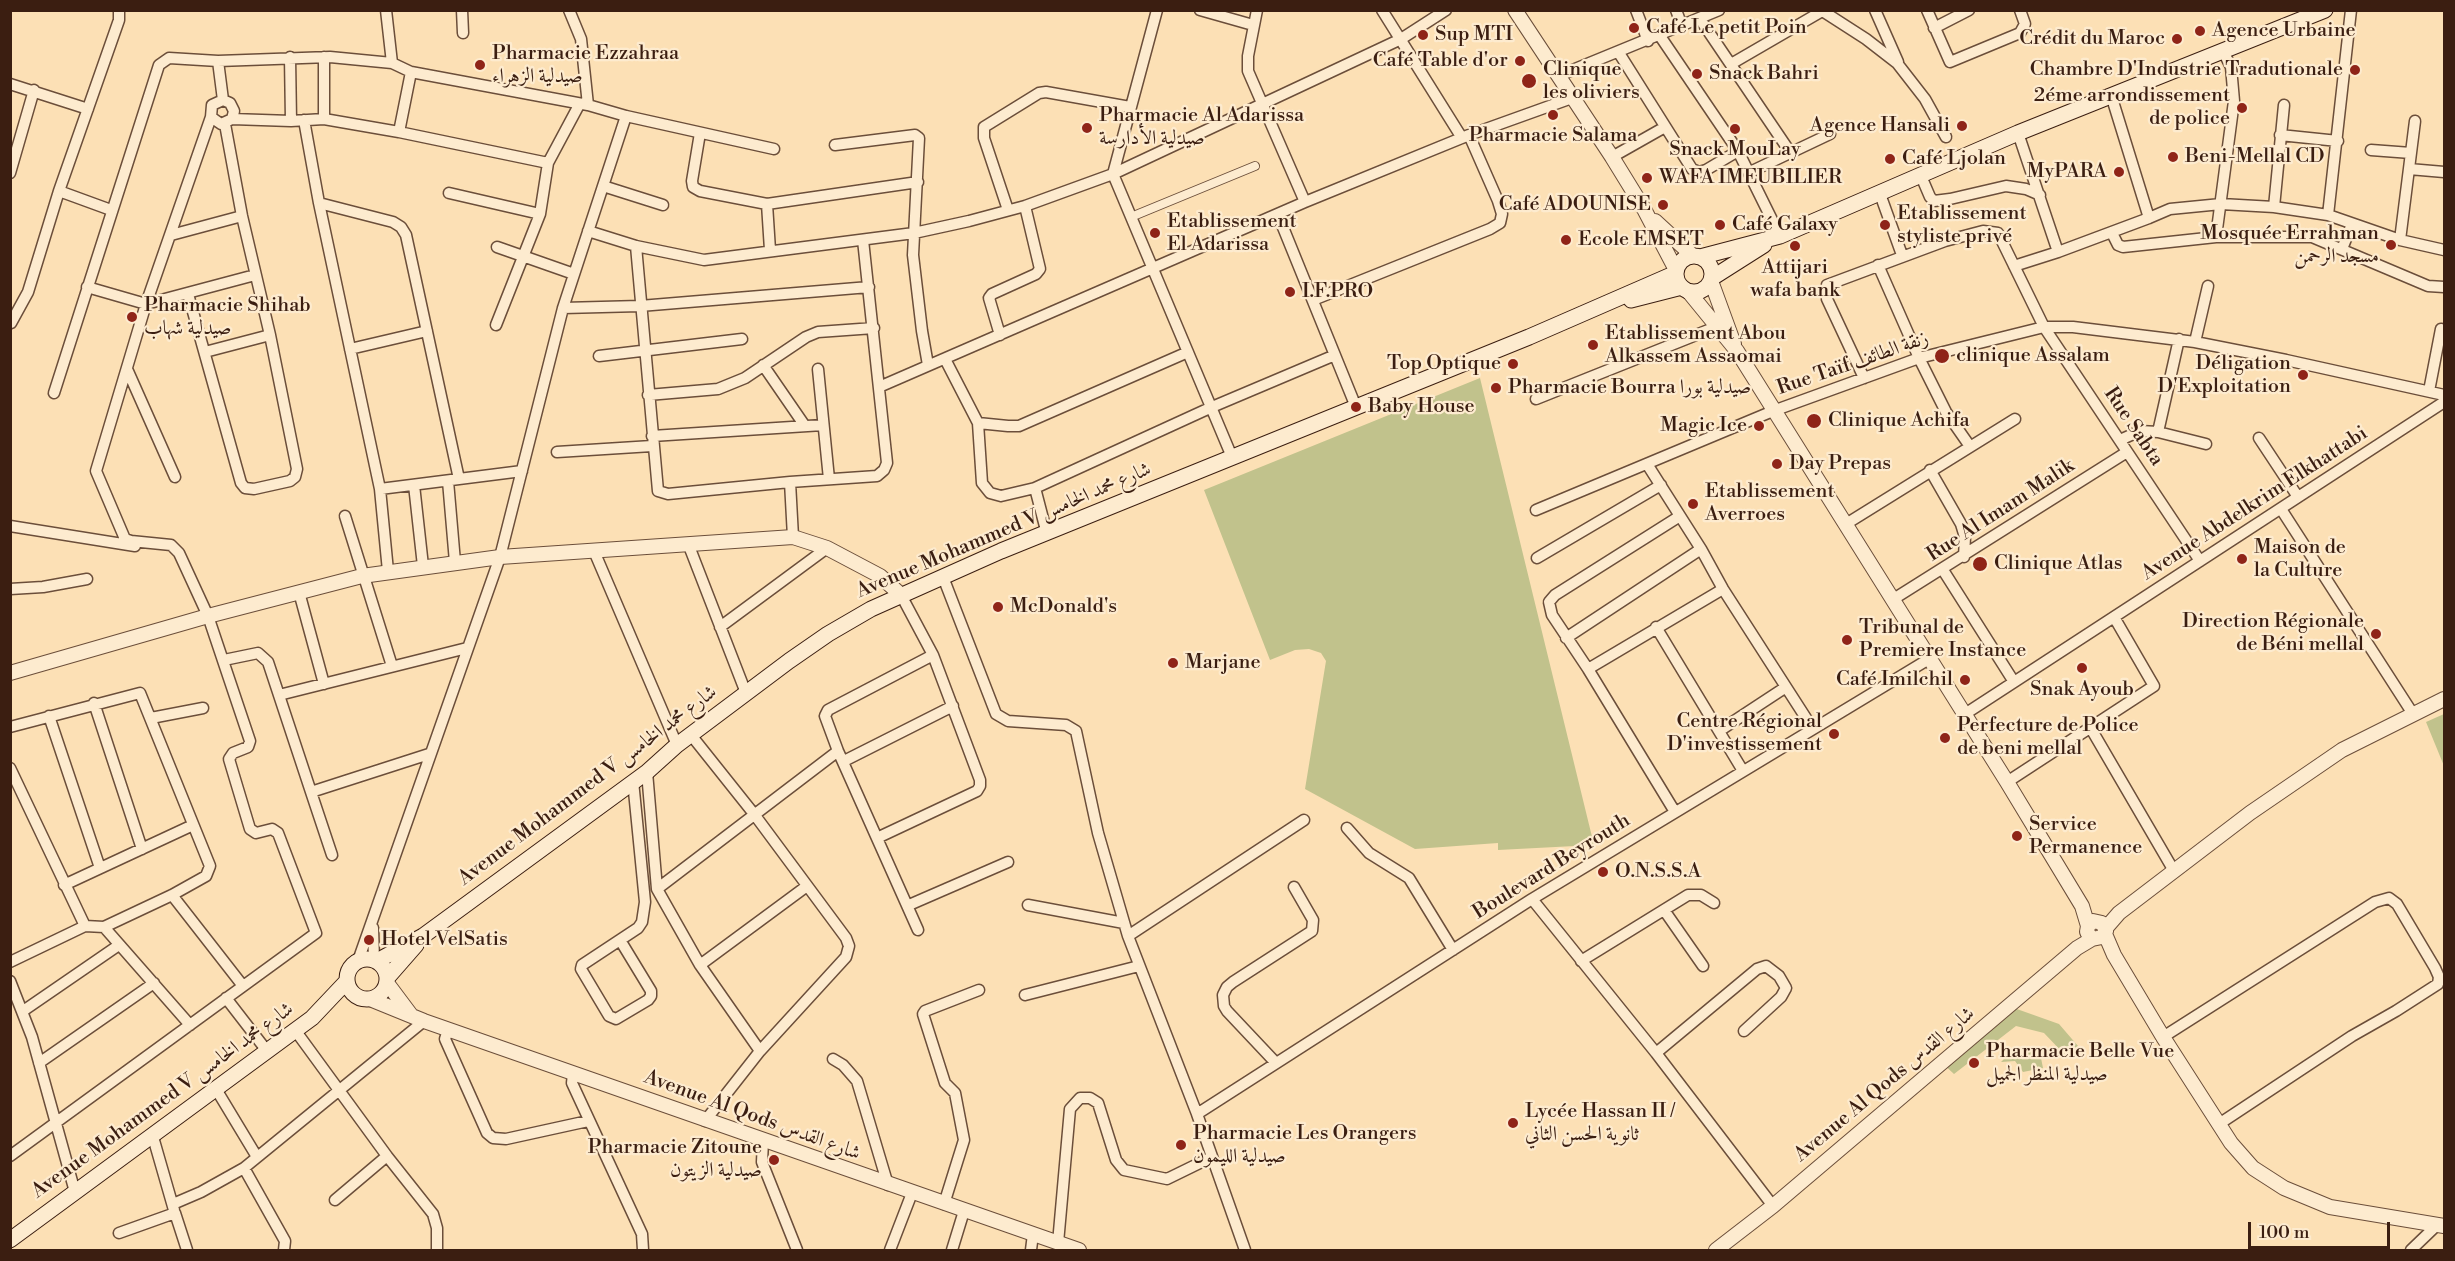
<!DOCTYPE html>
<meta charset="utf-8">
<style>
body{margin:0}
#map{position:relative;width:2455px;height:1261px;overflow:hidden;background:#fce0b5;font-family:"Libre Bodoni",serif}
canvas{display:block}
.frame{position:absolute;inset:0;border:12px solid #3b1e11;pointer-events:none}
.scale{position:absolute;left:2248px;top:1222px;width:142px;height:27px;box-sizing:border-box;border:3px solid #3b1e11;border-top:0;padding-left:8px;font-size:18px;line-height:21px;white-space:nowrap;color:#3b1e11;-webkit-text-stroke:4px #fdebcf;paint-order:stroke}
</style>
<div id="map">
<canvas width="2455" height="1261"></canvas>
<div class="frame"></div>
<div class="scale">100 m</div>
</div>
<script>
const ctx = document.querySelector('canvas').getContext('2d');
ctx.lineJoin = 'round';
function fill(path, color) { ctx.fillStyle = color; ctx.fill(path, 'evenodd'); }
const shape = rows => new Path2D(rows.map(r => 'M' + r).join(''));
function stroke(path, color, width, dash) { ctx.strokeStyle = color; ctx.lineWidth = width; ctx.lineCap = dash ? 'butt' : 'round'; ctx.setLineDash(dash || []); ctx.stroke(path); }
function write(font, color, halo, rows, align = 'center') {
  ctx.font = font + ' "Libre Bodoni",Amiri,serif'; ctx.lineWidth = 4.5; ctx.setLineDash([]); ctx.textBaseline = 'middle'; ctx.strokeStyle = halo; ctx.fillStyle = color; for (const [text, x, y, turn = 0] of rows) {
    ctx.save(); ctx.translate(x, y); ctx.rotate((+turn || 0) * Math.PI / 180); ctx.textAlign = isNaN(turn) ? turn : align; if (halo) ctx.strokeText(text, 0, 0); ctx.fillText(text, 0, 0); ctx.restore();
  }
}
fill(shape([
 [1480,378,1594,845,1498,850,1498,843,1415,849,1305,789,1326,661,1321,653,1309,649,1295,650,1270,660,1204,490],
 [2444,714,2444,766,2426,722],
 [2014,1008,2059,1024,2078,1046,2064,1054,2044,1033,2016,1026,1954,1074,1941,1062],
 [2019,1049,2040,1053,2043,1068,2023,1072,2015,1061,2001,1062,2004,1059,1998,1055]
]), '#c1c28c');
const pedestrian = shape([
 [1131,217,1255,166]
]);
const minor = shape([
 [386,10,392,63],
 [462,10,463,33],
 [569,10,581,39,588,105],
 [1157,10,1113,174,1232,457],
 [1200,10,1253,25],
 [1257,10,1248,56,1248,71,1305,202],
 [1382,10,1462,138],
 [1636,10,1648,41],
 [1676,10,1682,26],
 [1821,10,1866,39,1897,63,1925,99,1946,137],
 [1875,10,1898,62],
 [1927,10,1950,62,2020,33,2025,24,2020,10],
 [1700,19,1790,152],
 [1934,28,1969,10],
 [1660,36,1738,151,1780,236],
 [1619,53,1692,169,1699,172,1706,170,1738,151],
 [290,57,291,121],
 [218,61,223,100],
 [1731,64,1824,10],
 [1558,76,1719,10],
 [10,84,88,109],
 [2111,95,2149,218,2170,209,2221,204,2274,207,2328,215,2400,240,2444,250],
 [232,119,234,111,230,103,223,100,212,105,211,117,221,124,232,119,291,121,324,119,399,132,411,72],
 [324,119,324,57],
 [304,120,319,203,380,489,388,571],
 [399,132,548,163],
 [700,133,692,181,693,187,700,191,767,204,918,182],
 [2018,133,2058,252],
 [2280,135,2338,141],
 [835,145,915,135,919,138,913,255,922,331,928,365],
 [2371,150,2411,153],
 [1612,157,1665,127],
 [2409,169,2444,172],
 [1750,172,1830,134],
 [10,173,34,90],
 [1921,176,1930,197,1934,201,1950,199,2006,186,2026,189,2040,195],
 [603,186,663,205],
 [59,191,111,210],
 [449,193,540,214],
 [1880,194,1902,255],
 [319,203,393,222,401,227,406,235,459,479],
 [767,204,770,250],
 [2274,207,2284,105],
 [1008,210,984,138,984,127,1039,93,1046,92,1130,107],
 [1278,215,1356,407],
 [2328,215,2351,10],
 [588,231,636,246,704,260,914,233,969,221,1025,206,1113,174,1401,39,1446,10],
 [2112,233,2118,245,2123,247,2216,237,2312,237,2428,286,2444,287],
 [171,235,242,216],
 [2216,237,2234,101,2231,67,2223,51],
 [2400,240,2415,121],
 [636,246,658,491,668,494,790,482],
 [497,247,574,274],
 [2342,249,2352,224],
 [1878,265,1919,358,1946,412,1969,445],
 [2014,266,2058,252,2149,218],
 [87,287,146,304,255,275],
 [188,294,241,483,245,488,254,489,290,481,295,477,297,469,270,335,242,216,225,124],
 [1313,300,1490,229,1500,223,1502,214,1498,201,1469,135],
 [563,308,640,306,869,287],
 [11,323,28,292,59,191,119,20,119,10],
 [496,325,540,214,548,163,579,105],
 [1000,335,989,298,992,294,1036,274,1040,269,1025,206],
 [2195,342,2208,286],
 [350,349,427,331],
 [205,352,270,335],
 [599,356,742,339],
 [945,359,978,423,1008,426,1019,426,1188,352],
 [763,365,805,426],
 [127,369,175,477],
 [818,369,829,479],
 [1864,378,1827,299,1827,285,1945,241,1983,231,1998,233,2044,327,2200,561],
 [879,387,1305,202,1469,135,1572,98],
 [2429,391,2441,329],
 [54,393,159,65,169,58,218,61,330,57,392,63,411,72,588,105,626,116,774,149],
 [648,395,718,389,745,378,806,337,818,332,874,328],
 [1536,399,1716,327],
 [978,423,982,483,990,493,1001,496,1035,488],
 [2158,432,2179,339],
 [652,436,823,425],
 [2259,438,2298,497],
 [2120,440,2140,431,2158,432,2206,444],
 [557,452,652,446],
 [1647,464,1701,549,1723,589,1813,729],
 [1930,470,1961,524,1965,537,1964,557],
 [448,481,455,562],
 [414,485,423,566],
 [380,489,522,471],
 [2281,509,2413,714],
 [1536,510,1773,411,1919,358,2044,327,2073,327,2195,342,2286,360,2444,395],
 [345,516,392,666],
 [1846,524,2015,419],
 [10,526,135,546],
 [1047,534,1035,488,1212,407,1335,355],
 [793,537,790,482,877,476,884,470,887,463,863,240],
 [689,546,746,693],
 [594,551,677,745],
 [1537,558,1661,485],
 [1943,570,2014,682],
 [943,577,996,714,1008,721,1066,725,1076,731,1098,833,1128,936,1197,1114,1245,1250],
 [10,589,43,587,87,579],
 [299,592,324,684],
 [1892,600,2127,452],
 [720,627,827,548],
 [1656,627,1743,771],
 [1566,638,1701,549],
 [224,660,258,653,268,662,311,792,429,754],
 [1588,669,1723,589],
 [279,695,467,648],
 [94,703,142,849],
 [1965,714,2444,402],
 [49,716,100,868],
 [151,718,203,708],
 [10,727,140,693,210,866,206,876,172,895,104,927,85,926,10,962],
 [2090,727,2174,871],
 [1719,731,1786,687],
 [691,735,754,814,846,938,849,946,846,957,760,1051,705,1121],
 [844,761,953,706],
 [10,768,85,926],
 [647,772,657,889,700,965,760,1051],
 [2007,782,2154,686,2114,617],
 [311,792,332,855],
 [1675,812,1588,669,1552,615,1549,602,1555,595,1680,516],
 [1347,828,1369,853,1409,878,1453,950],
 [877,838,977,791,980,786,980,780,933,655,901,595],
 [64,885,193,825],
 [657,889,838,751],
 [172,895,243,986],
 [1532,899,1656,1053,1773,1206],
 [909,905,1008,862],
 [1028,905,1124,923],
 [1664,910,1703,966],
 [104,927,190,1025],
 [373,928,374,960],
 [918,930,838,751,825,716,828,710,933,655],
 [1128,936,1304,820],
 [620,940,651,991,651,996,648,1000,616,1019,609,1016,581,969,582,965,638,928,642,922,645,902,633,781],
 [358,961,500,557,563,308,626,116],
 [1581,961,1688,895,1701,895,1714,903],
 [700,965,807,886],
 [10,981,32,1037,75,1192],
 [1025,995,1139,966],
 [226,998,267,1051],
 [23,1011,119,945],
 [295,1030,387,1156,433,1214,437,1228,437,1250],
 [448,1030,445,1039,487,1133,493,1138,506,1139,588,1121],
 [2163,1037,2375,902,2389,898,2397,904,2435,968,2439,977,2438,984,2396,1011,2352,1036,2219,1124],
 [1656,1053,1757,969,1766,966,1779,976,1786,988,1781,997,1744,1031],
 [833,1059,843,1065,857,1081,888,1185],
 [39,1063,154,983],
 [1276,1063,1227,1011,1224,1006,1223,995,1227,987,1233,982,1312,931,1313,920,1294,887],
 [573,1074,572,1083,642,1234,643,1250],
 [216,1089,257,1157],
 [1197,1114,1532,899,1929,659],
 [153,1137,174,1210],
 [763,1141,762,1162,797,1250],
 [10,1156,316,933,278,833,272,829,256,833,250,829,229,759,233,753,248,747,250,741,208,616,179,553,171,545,131,541,125,539,96,471,146,304,211,117],
 [244,1168,285,1241,284,1250],
 [335,1200,387,1156],
 [173,1204,201,1192,244,1168,424,1021],
 [944,1204,964,1140,955,1093,945,1083,923,1014,925,1011,979,990],
 [119,1233,175,1213,187,1250],
 [1058,1243,1070,1109,1080,1098,1090,1098,1098,1103,1116,1160,1124,1170,1167,1179,1212,1157],
 [890,1250,912,1193],
 [952,1250,964,1211],
 [1031,1250,1033,1234],
 [2411,1250,2437,1225]
]);
const tertiary = shape([
 [1515,10,1612,157,1644,209,1676,270],
 [1655,221,1693,256],
 [1711,281,1734,344],
 [1688,291,1737,351,2007,782,2082,906,2088,926],
 [10,673,208,616,362,576,500,557,793,537,827,548,880,576,901,595],
 [2106,928,2119,913,2250,813,2342,750,2444,699],
 [2105,934,2114,955,2163,1037,2231,1143,2253,1168,2284,1188,2330,1207,2444,1226],
 [387,983,411,1015],
 [370,999,424,1021,1079,1250],
 [1716,1250,1773,1206,2077,948,2092,939,2102,937,2106,931,2102,923,2093,921,2088,926,2087,932,2092,939]
]);
const secondary = shape([
 '1676 274a18 18 0 1 1 36 0a18 18 0 1 1-36 0Z',
 [1700,257,1780,236,2018,133,2325,10],
 [1712,278,1764,245],
 [1631,300,1682,287],
 '347 979a20 20 0 1 1 40 0a20 20 0 1 1-40 0Z',
 [377,961,423,936,647,772,677,745,789,661,828,634,871,609,1001,551,1529,337,1676,273],
 [388,977,416,945],
 [10,1240,312,1018,347,981]
]);
stroke(pedestrian, '#6b4e3a', 10);
stroke(minor, '#6b4e3a', 13);
stroke(tertiary, '#6b4e3a', 16);
stroke(secondary, '#3b1e11', 17);
stroke(pedestrian, '#fdebcf', 8);
stroke(minor, '#fdebcf', 10);
stroke(tertiary, '#fdebcf', 14);
stroke(secondary, '#fdebcf', 15);
for (const [x, y, r, color] of [
 [1634,28,6,"#8f2418"],
 [2200,31,6,"#8f2418"],
 [1423,35,6,"#8f2418"],
 [2177,39,6,"#8f2418"],
 [1520,61,6,"#8f2418"],
 [480,65,6,"#8f2418"],
 [2355,70,6,"#8f2418"],
 [1697,74,6,"#8f2418"],
 [1529,81,8,"#8f2418"],
 [2242,108,6,"#8f2418"],
 [1553,115,6,"#8f2418"],
 [1962,126,6,"#8f2418"],
 [1087,128,6,"#8f2418"],
 [1735,129,6,"#8f2418"],
 [2173,157,6,"#8f2418"],
 [1890,159,6,"#8f2418"],
 [2119,172,6,"#8f2418"],
 [1647,178,6,"#8f2418"],
 [1663,205,6,"#8f2418"],
 [1720,225,6,"#8f2418"],
 [1885,225,6,"#8f2418"],
 [1155,233,6,"#8f2418"],
 [1566,240,6,"#8f2418"],
 [2391,245,6,"#8f2418"],
 [1795,246,6,"#8f2418"],
 [1290,292,6,"#8f2418"],
 [132,317,6,"#8f2418"],
 [1593,345,6,"#8f2418"],
 [1942,356,8,"#8f2418"],
 [1513,364,6,"#8f2418"],
 [2303,375,6,"#8f2418"],
 [1496,388,6,"#8f2418"],
 [1356,407,6,"#8f2418"],
 [1814,421,8,"#8f2418"],
 [1759,426,6,"#8f2418"],
 [1777,464,6,"#8f2418"],
 [1693,504,6,"#8f2418"],
 [2242,559,6,"#8f2418"],
 [1980,564,8,"#8f2418"],
 [998,607,6,"#8f2418"],
 [2376,634,6,"#8f2418"],
 [1847,640,6,"#8f2418"],
 [1173,663,6,"#8f2418"],
 [2082,668,6,"#8f2418"],
 [1965,680,6,"#8f2418"],
 [1834,734,6,"#8f2418"],
 [1945,738,6,"#8f2418"],
 [2017,836,6,"#8f2418"],
 [1603,872,6,"#8f2418"],
 [369,940,6,"#8f2418"],
 [1974,1063,6,"#8f2418"],
 [1513,1123,6,"#8f2418"],
 [1181,1145,6,"#8f2418"],
 [774,1160,6,"#8f2418"]
]) { const dot = new Path2D(); dot.arc(x, y, r, 0, 2 * Math.PI); ctx.fillStyle = color; ctx.fill(dot); stroke(dot, '#fdebcf', 2); }
write('20px', '#3b1e11', '#fdebcf', [
 ["Café Le petit Poin",1646,28],
 ["Agence Urbaine",2212,31],
 ["Sup MTI",1435,35],
 ["Crédit du Maroc",2165,39,"right"],
 ["Pharmacie Ezzahraa",492,54],
 ["صيدلية الزهراء",492,77],
 ["Café Table d'or",1508,61,"right"],
 ["Clinique",1543,70],
 ["les oliviers",1543,93],
 ["Chambre D'Industrie Tradutionale",2343,70,"right"],
 ["Snack Bahri",1709,74],
 ["2éme arrondissement",2230,96,"right"],
 ["de police",2230,119,"right"],
 ["Pharmacie Al Adarissa",1099,116],
 ["صيدلية الأدارسة",1099,139],
 ["Agence Hansali",1950,126,"right"],
 ["Pharmacie Salama",1553,136,"center"],
 ["Snack MouLay",1735,150,"center"],
 ["Beni-Mellal CD",2185,157],
 ["Café Ljolan",1902,159],
 ["MyPARA",2107,172,"right"],
 ["WAFA IMEUBILIER",1659,178],
 ["Café ADOUNISE",1651,205,"right"],
 ["Etablissement",1897,214],
 ["styliste privé",1897,237],
 ["Etablissement",1167,222],
 ["El Adarissa",1167,245],
 ["Café Galaxy",1732,225],
 ["Mosquée Errahman",2379,234,"right"],
 ["مسجد الرحمن",2379,257,"right"],
 ["Ecole EMSET",1578,240],
 ["Attijari",1795,268,"center"],
 ["wafa bank",1795,291,"center"],
 ["I.F.PRO",1302,292],
 ["Pharmacie Shihab",144,306],
 ["صيدلية شهاب",144,329],
 ["Etablissement Abou",1605,334],
 ["Alkassem Assaomai",1605,357],
 ["clinique Assalam",1956,356],
 ["Top Optique",1501,364,"right"],
 ["Déligation",2291,364,"right"],
 ["D'Exploitation",2291,387,"right"],
 ["Pharmacie Bourra صيدلية بورا",1508,388],
 ["Baby House",1368,407],
 ["Clinique Achifa",1828,421],
 ["Magic Ice",1747,426,"right"],
 ["Day Prepas",1789,464],
 ["Etablissement",1705,492],
 ["Averroes",1705,515],
 ["Maison de",2254,548],
 ["la Culture",2254,571],
 ["Clinique Atlas",1994,564],
 ["McDonald's",1010,607],
 ["Direction Régionale",2364,622,"right"],
 ["de Béni mellal",2364,645,"right"],
 ["Tribunal de",1859,628],
 ["Premiere Instance",1859,651],
 ["Marjane",1185,663],
 ["Café Imilchil",1953,680,"right"],
 ["Snak Ayoub",2082,690,"center"],
 ["Centre Régional",1822,722,"right"],
 ["D'investissement",1822,745,"right"],
 ["Perfecture de Police",1957,726],
 ["de beni mellal",1957,749],
 ["Service",2029,825],
 ["Permanence",2029,848],
 ["O.N.S.S.A",1615,872],
 ["Hotel VelSatis",381,940],
 ["Pharmacie Belle Vue",1986,1052],
 ["صيدلية المنظر الجميل",1986,1075],
 ["Lycée Hassan II /",1525,1112],
 ["ثانوية الحسن الثاني",1525,1135],
 ["Pharmacie Les Orangers",1193,1134],
 ["صيدلية الليمون",1193,1157],
 ["Pharmacie Zitoune",762,1148,"right"],
 ["صيدلية الزيتون",762,1171,"right"]
], 'left');
write('20px', '#3b1e11', '#fdebcf', [
 ["Rue Taïf زنقة الطائف",1853,364,-19],
 ["Rue Sabta",2133,427,56],
 ["Avenue Abdelkrim Elkhattabi",2255,504,-33],
 ["Rue Al Imam Malik",2001,511,-33],
 ["Avenue Mohammed V شارع محمد الخامس",1004,531,-23],
 ["Avenue Mohammed V شارع محمد الخامس",588,786,-37],
 ["Boulevard Beyrouth",1552,867,-32],
 ["Avenue Al Qods شارع القدس",1885,1085,-40],
 ["Avenue Mohammed V شارع محمد الخامس",163,1101,-36],
 ["Avenue Al Qods شارع القدس",752,1116,20]
]);
</script>
